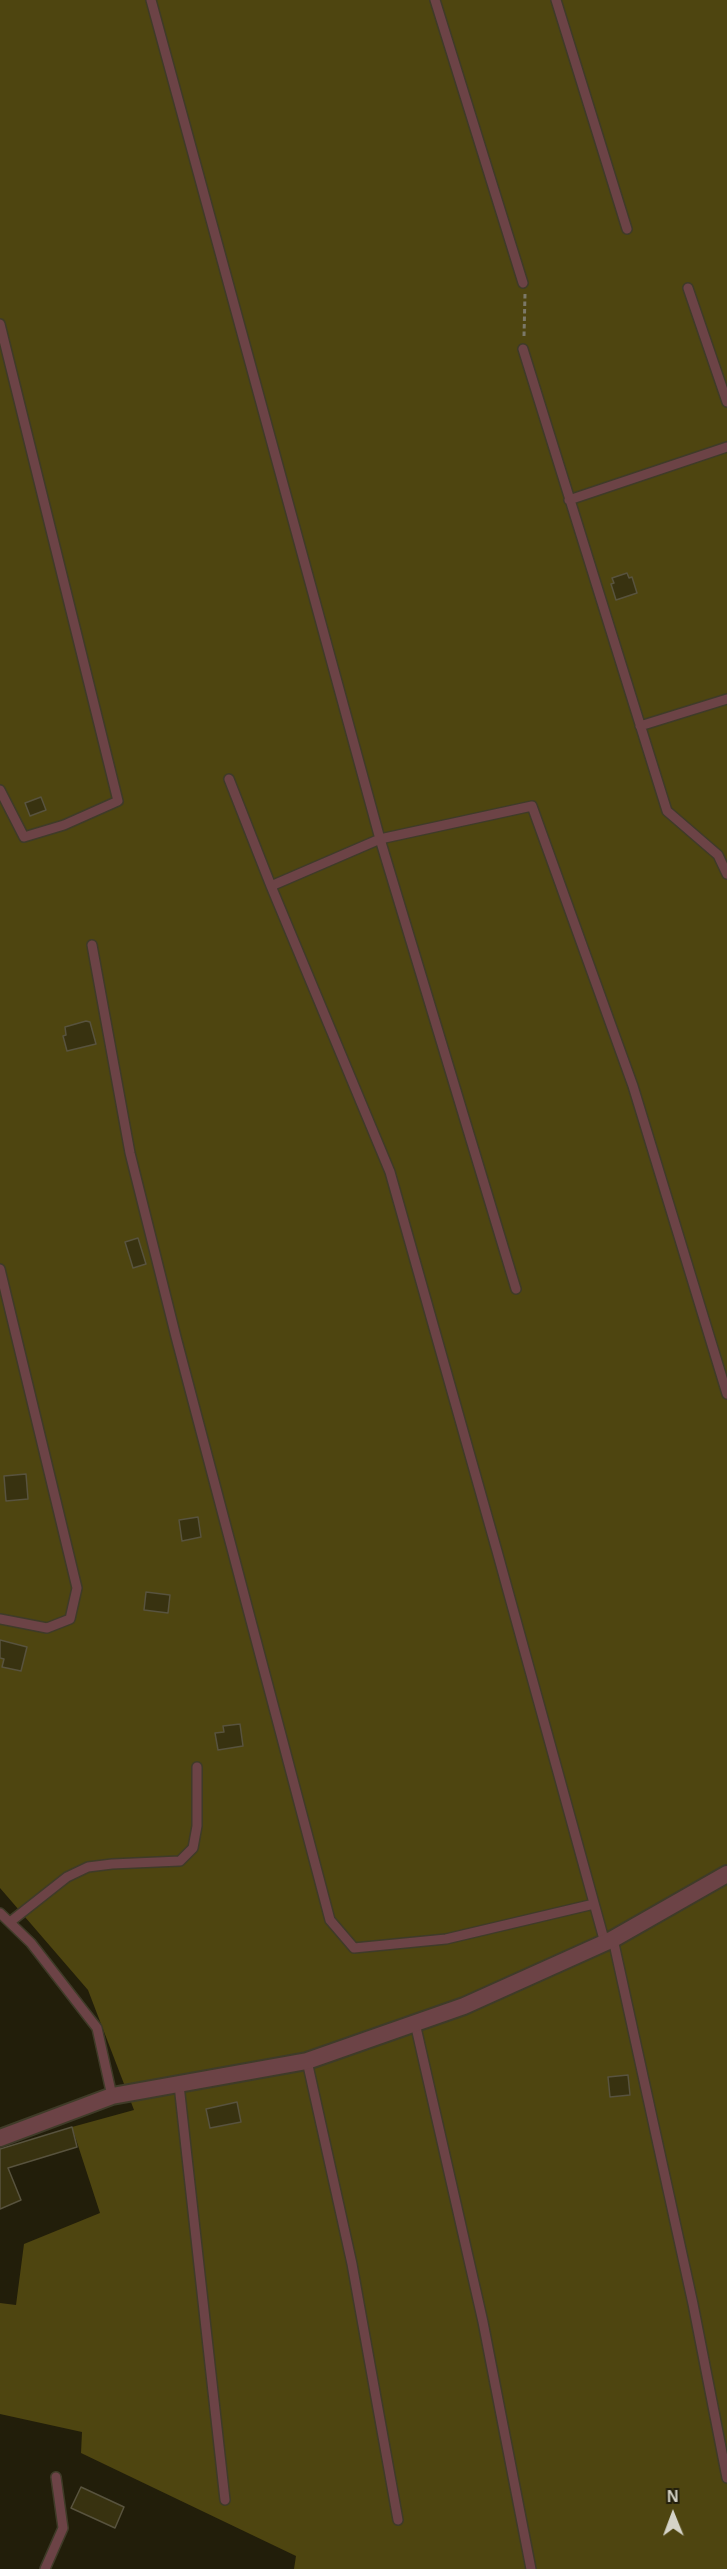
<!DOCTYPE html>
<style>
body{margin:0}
#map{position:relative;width:727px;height:2569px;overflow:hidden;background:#221e0a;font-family:Arial,sans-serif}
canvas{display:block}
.north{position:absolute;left:643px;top:2485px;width:60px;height:60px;-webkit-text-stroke:4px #221e0a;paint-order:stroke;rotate:359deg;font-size:16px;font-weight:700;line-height:24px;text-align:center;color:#d5d3c7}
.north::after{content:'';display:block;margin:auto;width:21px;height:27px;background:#d5d3c7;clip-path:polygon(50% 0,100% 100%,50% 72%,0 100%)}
</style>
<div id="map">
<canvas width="727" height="2569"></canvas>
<div class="north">N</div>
</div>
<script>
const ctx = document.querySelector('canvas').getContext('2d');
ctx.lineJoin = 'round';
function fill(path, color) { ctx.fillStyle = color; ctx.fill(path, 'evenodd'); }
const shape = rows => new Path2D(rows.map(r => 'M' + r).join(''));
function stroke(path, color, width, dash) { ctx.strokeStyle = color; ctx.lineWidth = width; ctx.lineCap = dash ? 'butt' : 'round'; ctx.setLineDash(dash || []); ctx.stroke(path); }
fill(shape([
 [0,0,727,0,727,2569,294,2569,296,2556,81,2453,82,2432,0,2414,0,2303,16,2305,24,2244,100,2213,72,2127,134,2110,88,1990,0,1888]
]), '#4e4510');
const building = shape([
 [627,573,629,578,632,577,637,593,616,600,611,584,614,583,612,578,627,573],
 [41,797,46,810,30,816,25,803,41,797],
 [86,1021,90,1022,96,1044,67,1051,63,1036,66,1035,65,1027,86,1021],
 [138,1238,146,1264,133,1268,125,1242,138,1238],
 [26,1474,28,1499,6,1501,4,1476,26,1474],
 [198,1517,201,1537,182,1541,179,1520,198,1517],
 [146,1592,170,1595,168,1613,144,1610,146,1592],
 [0,1640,27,1647,21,1671,2,1667,4,1659,0,1658,0,1640],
 [240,1724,243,1746,218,1750,215,1733,224,1732,223,1726,240,1724],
 [628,2075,630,2095,610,2097,608,2077,628,2075],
 [237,2102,241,2122,210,2128,206,2109,237,2102],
 [72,2127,77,2147,8,2168,21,2200,0,2209,0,2149,72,2127],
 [81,2487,124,2507,115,2528,71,2508,81,2487]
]);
fill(building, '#383210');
stroke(building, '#58533e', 1.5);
const service = shape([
 [151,0,380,839,516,1289],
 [435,0,523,283],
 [556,0,627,229],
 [688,288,727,402],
 [0,324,118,801,64,825,24,837,0,790],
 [523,349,667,811,718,855,727,874],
 [569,500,727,447],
 [640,726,727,699],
 [229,779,271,886],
 [92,945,130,1153,176,1337,330,1920,354,1948,446,1939,594,1904],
 [0,1269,77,1588,70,1619,47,1628,0,1619],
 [0,1913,31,1943,97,2028,112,2096],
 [10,1922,67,1877,88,1867,112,1864,180,1861,193,1848,197,1826,197,1767],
 [613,1939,693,2304,727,2478],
 [605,1943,497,1551,390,1172,271,886,380,839,532,806,633,1086,727,1394],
 [415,2023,483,2322,531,2569],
 [307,2061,352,2264,398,2520],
 [179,2085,225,2500],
 [45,2569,63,2528,56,2477]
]);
const minor = shape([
 [0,2138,112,2096,307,2061,464,2006,613,1939,727,1874]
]);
stroke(service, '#3f3b28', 12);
stroke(minor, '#3f3b28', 20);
stroke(shape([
 [524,336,525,294]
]), '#7b7868', 3, [4.5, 3]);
stroke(service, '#6c4346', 9);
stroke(minor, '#6c4346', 16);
</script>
